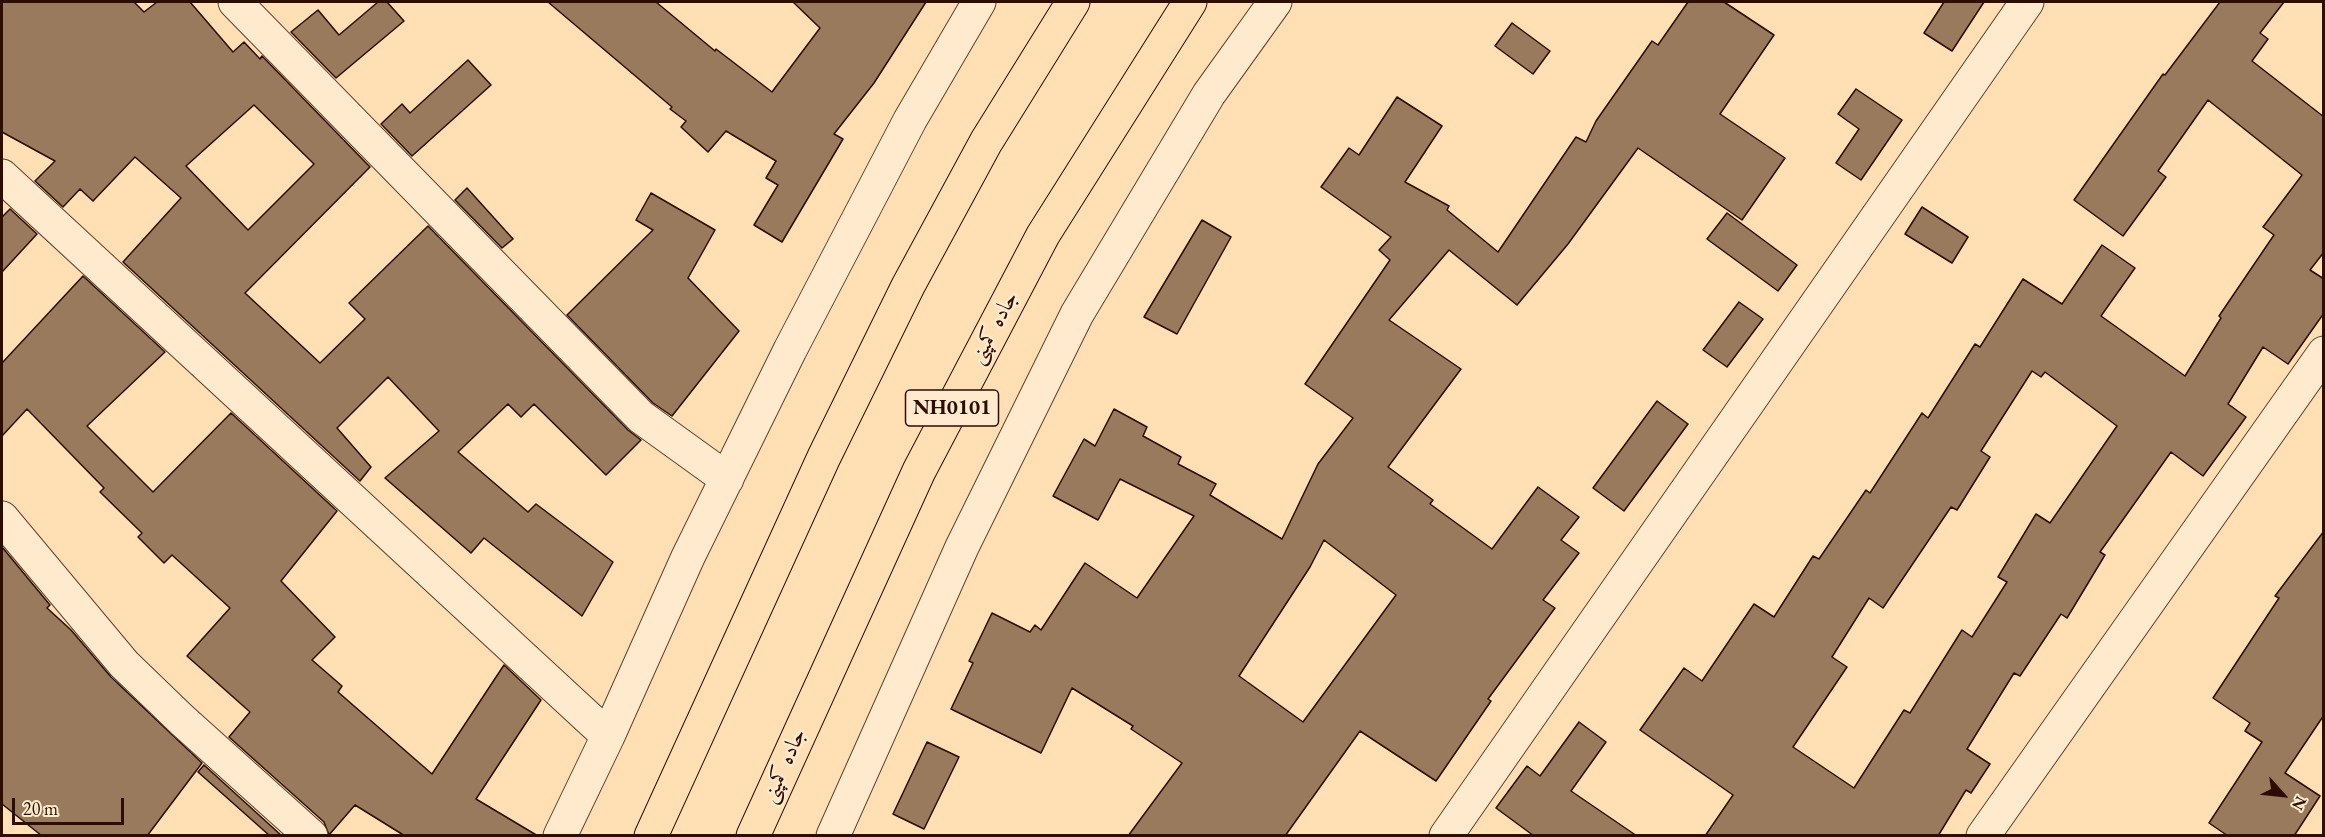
<!DOCTYPE html>
<meta charset="utf-8">
<style>
body{margin:0}
#map{position:relative;width:2325px;height:837px;overflow:hidden;background:#ffdfb3;font-family:"EB Garamond",serif}
canvas{display:block}
.frame{position:absolute;inset:0;border:3px solid #2c0d00;pointer-events:none}
.north{position:absolute;left:2253px;top:765px;width:60px;height:60px;-webkit-text-stroke:4px #ffeace;paint-order:stroke;rotate:117deg;font-size:16px;font-weight:700;line-height:24px;text-align:center;color:#2c0d00}
.north::after{content:'';display:block;margin:auto;width:21px;height:27px;background:#2c0d00;clip-path:polygon(50% 0,100% 100%,50% 72%,0 100%)}
.scale{position:absolute;left:12px;top:798px;width:112px;height:27px;box-sizing:border-box;border:3px solid #2c0d00;border-top:0;padding-left:8px;font-size:18px;line-height:21px;white-space:nowrap;color:#2c0d00;-webkit-text-stroke:4px #ffeace;paint-order:stroke}
</style>
<div id="map">
<canvas width="2325" height="837"></canvas>
<div class="frame"></div>
<div class="north">N</div>
<div class="scale">20 m</div>
</div>
<script>
const ctx = document.querySelector('canvas').getContext('2d');
ctx.lineJoin = 'round';
function fill(path, color) { ctx.fillStyle = color; ctx.fill(path, 'evenodd'); }
const shape = rows => new Path2D(rows.map(r => 'M' + r).join(''));
function stroke(path, color, width, dash) { ctx.strokeStyle = color; ctx.lineWidth = width; ctx.lineCap = dash ? 'butt' : 'round'; ctx.setLineDash(dash || []); ctx.stroke(path); }
function write(font, color, halo, rows, align = 'center') {
  ctx.font = font + ' "EB Garamond",Amiri,serif'; ctx.lineWidth = 5; ctx.setLineDash([]); ctx.textBaseline = 'middle'; ctx.strokeStyle = halo; ctx.fillStyle = color; for (const [text, x, y, turn = 0] of rows) {
    ctx.save(); ctx.translate(x, y); ctx.rotate((+turn || 0) * Math.PI / 180); ctx.textAlign = isNaN(turn) ? turn : align; if (halo) ctx.strokeText(text, 0, 0); ctx.fillText(text, 0, 0); ctx.restore();
  }
}
const building = shape([
 [2,2,134,2,144,12,157,2,190,2,233,52,244,42,260,59,262,56,370,167,245,293,320,363,365,319,349,303,428,226,628,430,641,440,606,475,534,404,521,417,508,404,458,452,528,512,536,504,613,562,582,616,484,538,471,553,385,478,439,431,388,377,337,428,371,467,360,481,123,262,181,198,135,157,93,201,80,189,63,207,35,181,55,161,2,132,2,2],
 [254,105,314,164,248,230,186,166,254,105],
 [378,2,387,2,404,21,336,78,291,32,318,10,339,35,378,2],
 [548,2,656,2,715,51,716,49,772,92,820,28,793,2,926,2,874,83,834,134,843,139,782,242,754,225,778,185,766,178,776,161,726,131,708,152,681,127,686,121,670,109,672,107,548,2],
 [1688,2,1724,2,1774,35,1720,114,1785,158,1742,220,1638,148,1568,244,1517,305,1449,250,1389,320,1461,369,1388,467,1433,500,1430,504,1492,549,1538,487,1579,517,1561,540,1579,553,1543,600,1555,608,1488,699,1491,701,1436,781,1360,731,1285,836,1128,836,1182,763,1131,729,1133,726,1072,688,1041,753,951,709,973,663,969,661,992,613,1030,632,1035,625,1041,630,1085,563,1137,598,1194,516,1120,479,1098,520,1053,496,1084,439,1095,446,1114,409,1147,427,1143,436,1181,457,1178,464,1216,484,1210,495,1282,539,1318,464,1353,418,1305,384,1390,260,1379,250,1391,237,1321,187,1349,148,1359,155,1397,97,1442,126,1405,182,1449,206,1447,210,1498,252,1576,137,1586,142,1596,121,1652,41,1658,45,1688,2],
 [1324,540,1396,595,1303,722,1239,676,1310,567,1324,540],
 [1944,2,1984,2,1952,51,1924,33,1944,2],
 [2220,2,2284,2,2260,33,2268,39,2252,61,2324,117,2324,252,2310,270,2324,279,2324,313,2288,364,2263,347,2228,404,2246,417,2203,476,2171,452,2100,552,2105,555,2067,618,2061,614,2020,676,2014,673,1967,749,1990,764,1971,793,1966,790,1938,836,1705,836,1733,795,1640,730,1684,668,1702,681,1754,604,1774,617,1813,556,1819,559,1866,490,1870,493,1922,413,1928,418,1975,344,1980,347,2023,279,2062,304,2102,245,2135,268,2101,316,2185,376,2221,318,2219,316,2274,235,2263,227,2302,175,2208,100,2158,171,2166,177,2123,236,2074,200,2163,74,2165,75,2220,2],
 [2032,371,2041,377,2045,372,2117,426,2050,523,2036,514,1998,577,2007,582,1972,637,1962,630,1910,713,1904,710,1854,788,1793,747,1847,667,1832,657,1869,598,1883,608,1951,507,1957,510,1990,457,1981,451,2032,371],
 [1512,23,1550,51,1533,74,1495,46,1512,23],
 [468,60,491,85,412,156,381,124,402,104,410,113,468,60],
 [1856,89,1902,120,1861,180,1836,163,1859,129,1838,114,1856,89],
 [467,188,513,239,502,248,455,200,467,188],
 [651,193,715,230,688,278,739,331,672,416,653,403,567,315,653,230,636,220,651,193],
 [1922,207,1968,237,1952,263,1905,234,1922,207],
 [10,209,37,234,2,272,2,217,10,209],
 [1727,213,1797,265,1778,291,1707,239,1727,213],
 [1202,220,1231,237,1177,334,1144,317,1202,220],
 [83,276,165,352,87,426,153,492,231,413,337,511,281,581,335,637,312,660,342,686,338,692,432,774,504,665,541,700,476,799,538,836,405,836,355,805,329,835,324,822,229,737,250,712,187,656,230,608,172,555,164,563,138,537,142,533,100,492,104,488,27,409,2,436,2,363,83,276],
 [1739,302,1763,319,1727,367,1703,350,1739,302],
 [1657,401,1688,424,1624,511,1593,488,1657,401],
 [2324,531,2324,715,2285,773,2320,796,2294,836,2228,836,2209,823,2262,742,2245,731,2250,723,2213,698,2279,598,2275,596,2324,531],
 [2,547,50,605,47,608,71,630,111,677,202,763,147,836,42,836,2,804,2,547],
 [1579,722,1606,742,1571,791,1637,836,1534,836,1496,808,1527,766,1540,776,1579,722],
 [927,742,959,757,924,829,893,814,927,742],
 [204,765,282,836,270,836,198,772,204,765]
]);
fill(building, '#9a7a5d');
stroke(building, '#2c0d00', 1.5);
const minor = shape([
 [235,2,641,417,727,479],
 [2,176,608,736],
 [2,518,124,664,182,720,311,836],
 [560,836,608,736,688,557,790,350,910,120,979,2],
 [833,836,962,547,1077,314,1209,94,1275,2],
 [1446,836,2027,2],
 [1983,836,2324,353]
]);
const highway = shape([
 [651,836,824,457,908,286,986,142,1073,2],
 [753,836,919,471,1043,235,1190,2]
]);
stroke(minor, '#61422d', 35);
stroke(highway, '#2c0d00', 35);
stroke(minor, '#ffeace', 33);
stroke(highway, '#ffdfb3', 33);
for (const [x, y, w] of [
 [952,408,93]
]) { const box = new Path2D(); box.roundRect(x - w / 2, y - 18, w, 36, 4.5); ctx.fillStyle = '#ffeace'; ctx.fill(box); stroke(box, '#2c0d00', 1.5); }
write('bold 21px', '#2c0d00', null, [
 ["NH0101",952,408]
]);
write('22px', '#2c0d00', '#ffeace', [
 ["جاده کمپنی",994,328,-62],
 ["جاده کمپنی",784,766,-66]
]);
</script>
